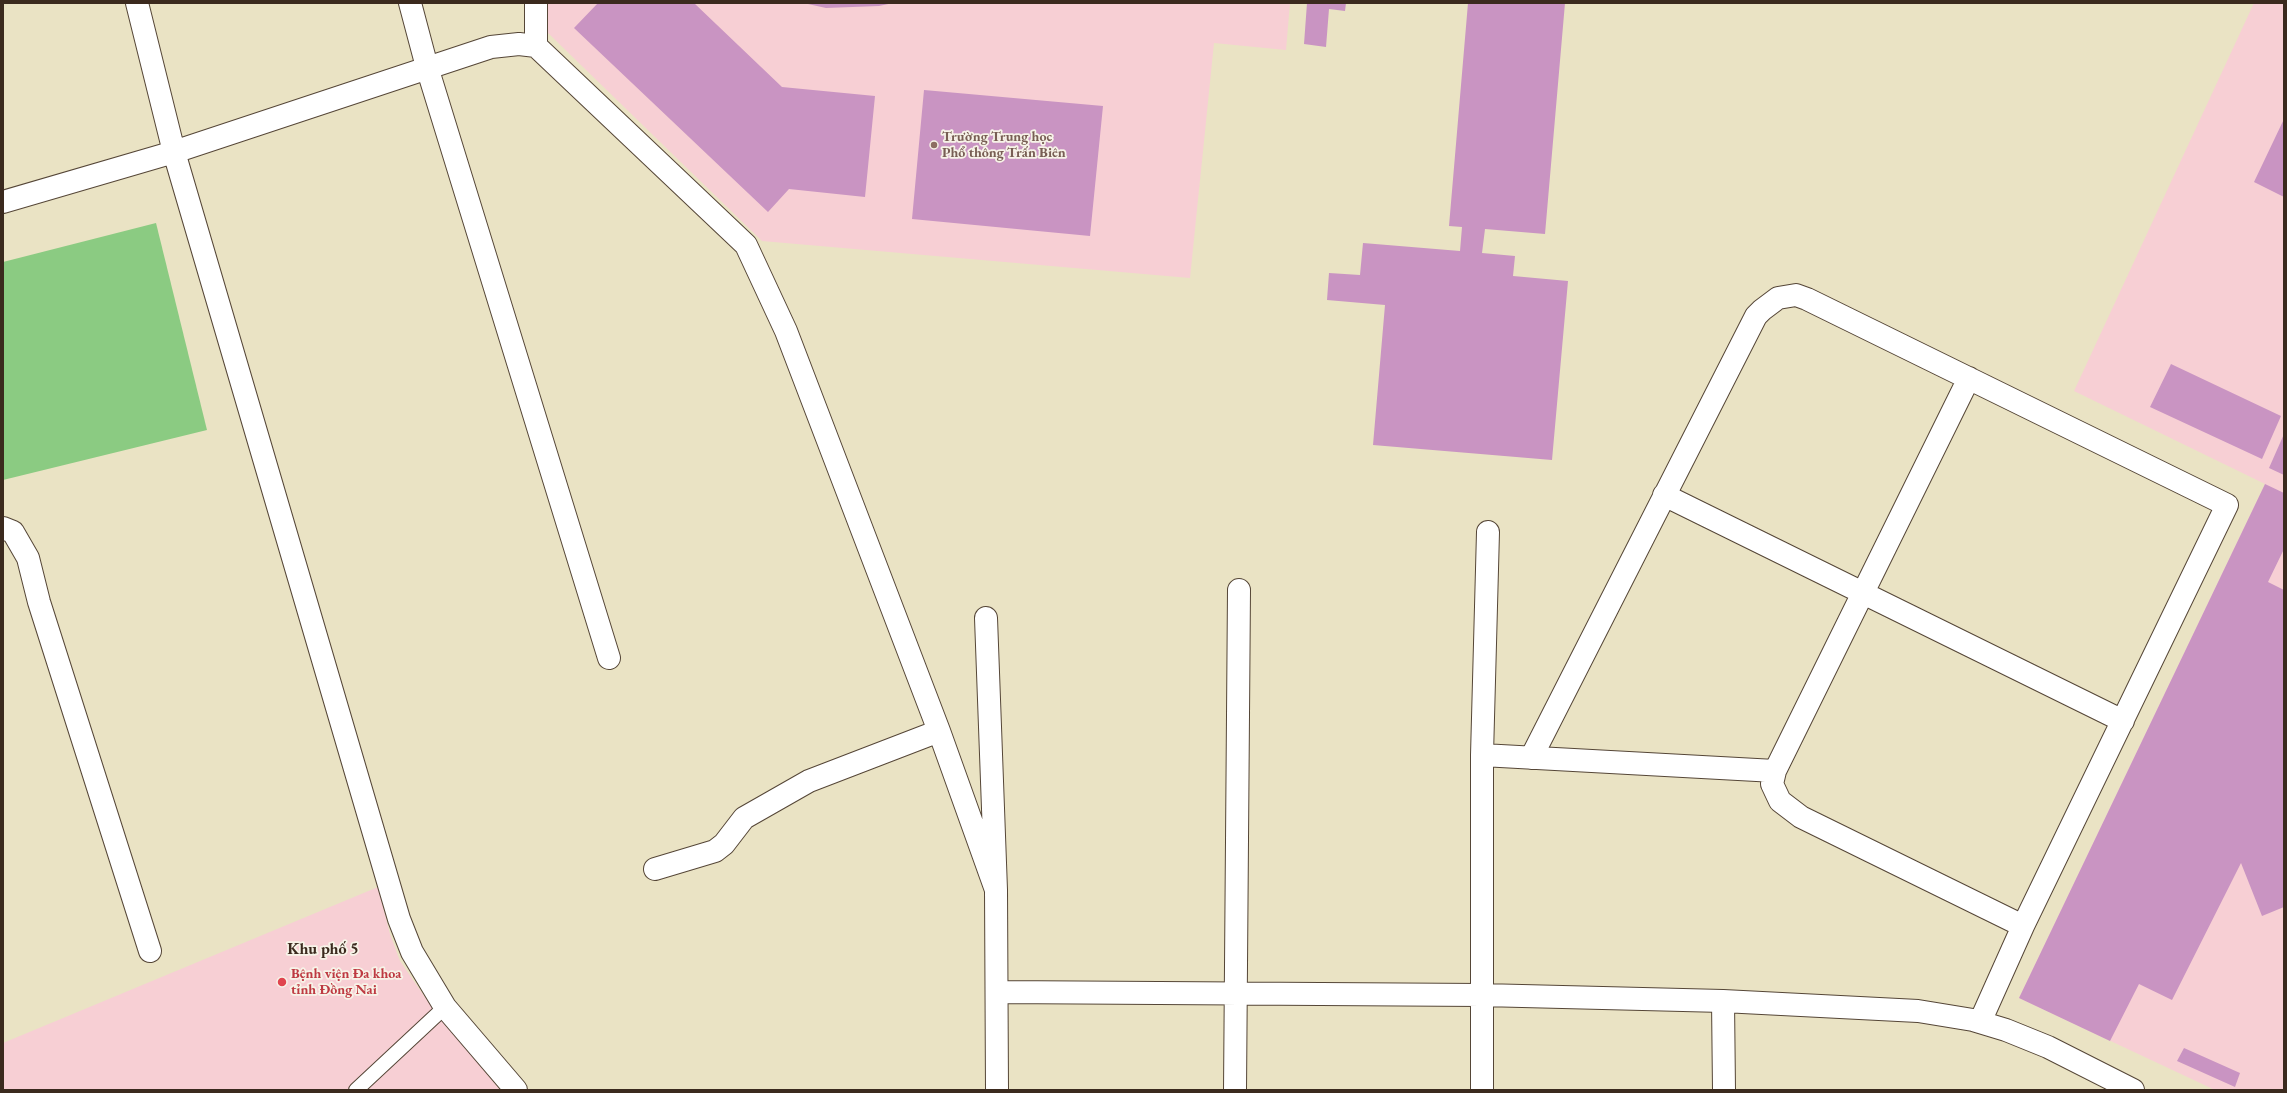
<!DOCTYPE html>
<meta charset="utf-8">
<style>
body{margin:0}
#map{position:relative;width:2287px;height:1093px;overflow:hidden;background:#eae3c4;font-family:"EB Garamond",serif}
canvas{display:block}
.frame{position:absolute;inset:0;border:4px solid #3b2a1e;pointer-events:none}
</style>
<div id="map">
<canvas width="2287" height="1093"></canvas>
<div class="frame"></div>
</div>
<script>
const ctx = document.querySelector('canvas').getContext('2d');
ctx.lineJoin = 'round';
function fill(path, color) { ctx.fillStyle = color; ctx.fill(path, 'evenodd'); }
const shape = rows => new Path2D(rows.map(r => 'M' + r).join(''));
function stroke(path, color, width, dash) { ctx.strokeStyle = color; ctx.lineWidth = width; ctx.lineCap = dash ? 'butt' : 'round'; ctx.setLineDash(dash || []); ctx.stroke(path); }
function write(font, color, halo, rows, align = 'center') {
  ctx.font = font + ' "EB Garamond",serif'; ctx.lineWidth = 3.5; ctx.setLineDash([]); ctx.textBaseline = 'middle'; ctx.strokeStyle = halo; ctx.fillStyle = color; for (const [text, x, y, turn = 0] of rows) {
    ctx.save(); ctx.translate(x, y); ctx.rotate((+turn || 0) * Math.PI / 180); ctx.textAlign = isNaN(turn) ? turn : align; if (halo) ctx.strokeText(text, 0, 0); ctx.fillText(text, 0, 0); ctx.restore();
  }
}
fill(shape([
 [548,3,1290,3,1286,50,1214,43,1190,278,762,241,547,32],
 [2254,3,2284,3,2284,1090,2215,1090,2019,998,2265,484,2074,391],
 [378,887,390,934,400,961,429,1003,500,1090,3,1090,3,1043]
]), '#f7cfd4');
fill(shape([
 [156,223,207,430,3,480,3,262]
]), '#8bcb82');
fill(shape([
 [598,3,694,3,782,87,875,96,865,197,789,189,768,212,574,28],
 [893,3,879,6,826,8,808,4],
 [1307,3,1346,3,1345,11,1329,9,1326,47,1304,44],
 [1468,3,1565,3,1545,234,1485,229,1482,253,1515,256,1513,276,1568,281,1552,460,1373,445,1385,305,1327,300,1329,273,1360,275,1363,243,1460,251,1462,227,1449,226],
 [924,90,1103,106,1090,236,912,219],
 [2284,119,2284,197,2254,182],
 [2171,364,2281,416,2262,459,2150,407],
 [2284,434,2284,475,2269,468],
 [2265,484,2284,493,2284,549,2268,582,2284,590,2284,907,2262,916,2241,863,2172,1000,2139,984,2110,1041,2019,998],
 [2184,1048,2240,1073,2235,1087,2177,1061]
]), '#c994c2');
const service = shape([
 [356,1090,445,1007]
]);
const minor = shape([
 [137,3,174,152,399,919,412,952,445,1007,516,1090],
 [410,3,427,67,609,658],
 [536,46,536,3],
 [3,202,174,152,491,47,519,44,536,46,746,245,786,331,939,731,996,890],
 [1969,378,1775,771,1772,784,1780,801,1801,817,2023,926],
 [1664,495,2123,721],
 [3,528,13,532,28,558,39,602,150,951],
 [986,618,996,890,997,1090],
 [1482,755,1775,771],
 [1531,758,1756,316,1762,310,1778,298,1796,295,1807,299,2227,505,2023,926,1980,1022],
 [655,869,715,851,724,844,744,818,809,781,939,731],
 [997,992,1482,995,1723,1001,1918,1011,1973,1020,2006,1030,2048,1047,2133,1090],
 [1723,1001,1724,1090],
 [1235,1090,1239,590],
 [1482,1090,1482,755,1488,532]
]);
stroke(service, '#554637', 16);
stroke(minor, '#554637', 24);
stroke(service, '#fff', 14);
stroke(minor, '#fff', 22);
for (const [x, y, r, color] of [
 [934,145,4,"#8d6e63"],
 [282,982,5,"#e0444e"]
]) { const dot = new Path2D(); dot.arc(x, y, r, 0, 2 * Math.PI); ctx.fillStyle = color; ctx.fill(dot); stroke(dot, '#f7f3e8', 1.5); }
write('bold 14px', '#785e54', '#f7f3e8', [
 ["Trường Trung học",942,137],
 ["Phổ thông Trấn Biên",942,153]
], 'left');
write('bold 14px', '#be3a42', '#f7f3e8', [
 ["Bệnh viện Đa khoa",291,974],
 ["tỉnh Đồng Nai",291,990]
], 'left');
write('bold 16px', '#3b2a1e', '#f7f3e8', [
 ["Khu phố 5",323,950]
]);
</script>
